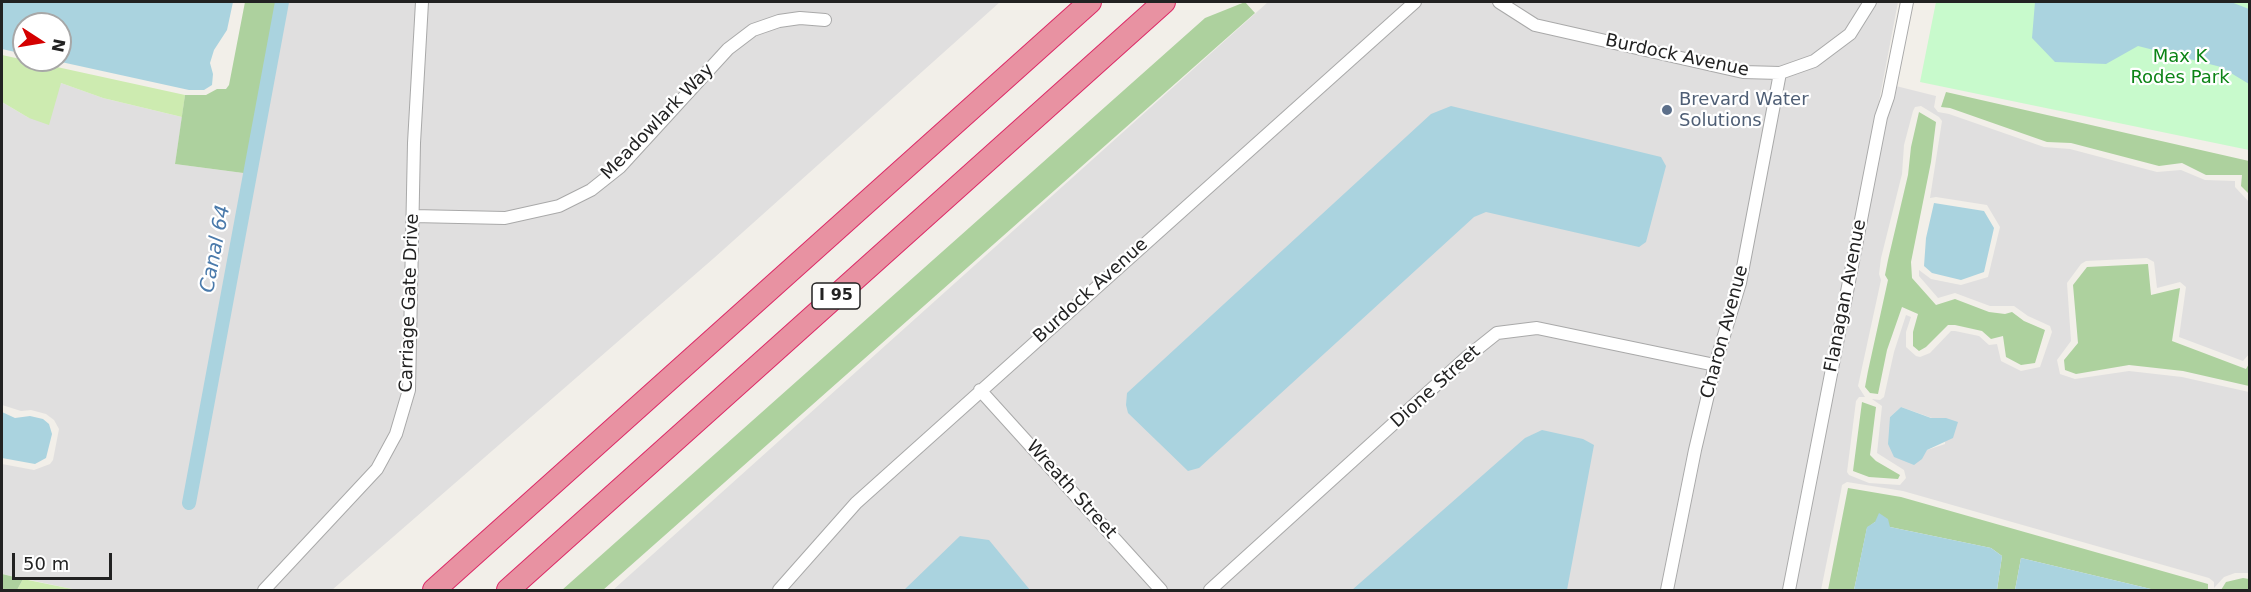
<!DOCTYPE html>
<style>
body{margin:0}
#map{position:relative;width:2251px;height:592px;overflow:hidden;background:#f2efe9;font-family:"DejaVu Sans",sans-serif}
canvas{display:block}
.frame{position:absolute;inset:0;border:3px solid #222;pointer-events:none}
.north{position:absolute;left:12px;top:12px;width:60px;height:60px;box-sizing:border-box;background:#fff;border:2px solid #a7a7a7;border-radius:50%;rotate:102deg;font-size:16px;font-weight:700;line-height:24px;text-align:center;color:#222}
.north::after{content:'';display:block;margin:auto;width:21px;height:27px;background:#d40000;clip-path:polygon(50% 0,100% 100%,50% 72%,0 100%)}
.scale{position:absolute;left:12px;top:553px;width:100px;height:27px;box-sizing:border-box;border:3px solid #222;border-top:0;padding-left:8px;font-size:18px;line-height:21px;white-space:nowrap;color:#222;-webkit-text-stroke:4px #fff;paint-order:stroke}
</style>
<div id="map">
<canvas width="2251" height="592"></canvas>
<div class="frame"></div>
<div class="north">N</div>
<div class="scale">50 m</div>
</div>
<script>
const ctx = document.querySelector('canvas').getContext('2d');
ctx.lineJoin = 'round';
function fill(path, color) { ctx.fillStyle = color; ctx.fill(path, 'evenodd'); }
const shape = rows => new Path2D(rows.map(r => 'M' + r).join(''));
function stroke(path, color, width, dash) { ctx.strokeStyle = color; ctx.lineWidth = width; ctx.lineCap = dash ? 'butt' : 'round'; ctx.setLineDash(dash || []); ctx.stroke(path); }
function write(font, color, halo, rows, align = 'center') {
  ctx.font = font + ' "DejaVu Sans",sans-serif'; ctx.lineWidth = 4.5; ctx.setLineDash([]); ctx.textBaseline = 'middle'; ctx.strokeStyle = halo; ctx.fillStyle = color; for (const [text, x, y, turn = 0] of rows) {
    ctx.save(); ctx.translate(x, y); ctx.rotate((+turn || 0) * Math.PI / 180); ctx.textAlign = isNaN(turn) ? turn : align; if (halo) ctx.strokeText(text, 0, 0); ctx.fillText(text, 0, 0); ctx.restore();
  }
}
fill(shape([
 [283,2,1000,2,714,258,332,590,77,590,2,574,2,464,34,470,50,464,53,460,59,429,54,420,46,414,31,410,21,411,2,405,2,102,29,118,61,83,103,98,182,117,175,164,251,174],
 [1268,2,1898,2,1786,590,613,590],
 [1892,85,1936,96,1934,107,1938,112,1949,114,2044,147,2070,149,2157,172,2181,170,2205,180,2235,181,2235,187,2250,203,2250,353,2243,361,2179,337,2186,287,2180,282,2157,288,2154,262,2147,258,2086,261,2081,264,2067,283,2071,341,2057,360,2060,374,2075,379,2129,371,2182,377,2249,392,2249,573,2235,573,2224,577,2214,588,2214,582,2209,578,1903,491,1847,482,1842,485,1841,491,1821,590,1793,590],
 [1921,106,1939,117,1942,121,1930,198,1936,197,1987,205,2000,227,1988,277,1961,285,1931,279,1919,270,1919,276,1938,298,1955,293,1990,306,2014,306,2028,316,2050,326,2052,332,2040,367,2021,371,2001,361,1997,344,1989,345,1979,336,1955,331,1951,331,1930,353,1920,357,1916,356,1906,347,1906,332,1911,317,1906,315,1894,352,1884,397,1880,400,1872,399,1882,406,1877,453,1904,470,1906,478,1900,485,1869,483,1849,475,1847,472,1856,401,1859,397,1865,397,1858,386,1881,280,1879,274,1881,258,1902,174,1904,145,1913,111,1915,107],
 [1901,407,1932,418,1946,418,1945,444,1927,450,1890,430,1890,417]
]), '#e0dfdf');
fill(shape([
 [2,55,185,95,182,117,103,98,61,83,49,125,29,118,2,102],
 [23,579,77,590,17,590]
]), '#cdebb0');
fill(shape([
 [245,2,283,2,251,174,175,164,185,95,206,95,217,89,226,89,229,85],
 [1245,2,1255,13,603,590,562,590,1205,18],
 [1946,92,2249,161,2249,194,2241,186,2242,175,2206,175,2182,163,2159,166,2071,143,2047,142,1950,108,1941,107],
 [1919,112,1936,122,1931,162,1911,262,1912,278,1936,305,1955,299,1989,312,2005,314,2012,312,2024,321,2045,330,2035,363,2021,365,2006,357,2003,336,1991,339,1982,331,1955,325,1948,325,1926,347,1919,351,1913,346,1913,332,1918,314,1902,307,1887,350,1878,394,1870,393,1865,387,1868,371,1888,280,1885,275,1888,260,1908,175,1911,147],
 [2148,264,2151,295,2180,288,2172,341,2246,369,2249,364,2249,386,2183,371,2129,365,2076,374,2065,370,2064,360,2078,343,2073,285,2087,267],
 [1862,402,1876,407,1870,455,1876,461,1900,475,1898,479,1869,477,1853,471],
 [1848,488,1901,497,2208,584,2208,590,2155,590,2021,558,2015,590,1997,590,2002,556,1991,548,1890,527,1875,522,1867,528,1854,590,1828,590],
 [2,574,23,579,17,590,2,590],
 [2243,578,2249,579,2249,590,2221,590,2226,582]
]), '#add19e');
fill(shape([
 [1936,2,2249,2,2249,150,1920,82]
]), '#c8facc');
fill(shape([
 [2,2,233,2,227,30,214,50,210,63,213,74,212,85,204,90,189,90,52,60,60,60,60,24,24,24,24,54,2,49],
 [2035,2,2231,2,2249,9,2249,84,2221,67,2138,46,2106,64,2055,62,2032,38],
 [1451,106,1661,157,1666,166,1646,242,1639,247,1486,212,1474,217,1199,468,1188,471,1128,413,1126,405,1127,393,1431,114],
 [1934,203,1984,211,1994,228,1984,272,1961,280,1932,273,1924,266,1926,238],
 [1901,407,1931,418,1946,418,1958,422,1953,438,1927,450,1922,459,1914,465,1894,457,1888,444,1890,417],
 [2,412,15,418,30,416,43,419,49,424,52,434,46,458,35,464,2,458],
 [1542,430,1583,439,1594,445,1567,590,1352,590,1525,438],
 [1879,513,1888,519,1890,527,1991,548,2002,556,1997,590,1854,590,1867,527,1875,522],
 [960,536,989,540,1030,590,904,590],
 [2021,558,2155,590,2015,590]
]), '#aad3df');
stroke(shape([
 [189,503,282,2]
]), '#aad3df', 14);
const minor = shape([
 [1499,2,1535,25,1743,72,1780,73,1814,61,1850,34,1870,2],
 [413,216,505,218,559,206,591,190,620,167,728,49,753,30,779,21,800,18,825,20],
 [980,390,1161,590],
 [264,590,377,469,396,434,409,390,414,143,422,2],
 [779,590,856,503,1415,2],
 [1210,590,1467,357,1497,333,1537,328,1715,365],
 [1667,590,1695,450,1715,365,1740,283,1780,73],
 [1789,590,1881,117,1888,97,1907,2]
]);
const motorway = shape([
 [434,590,1090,2],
 [508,590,1164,2]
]);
stroke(minor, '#a9a9a9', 14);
stroke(motorway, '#dc2a67', 24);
stroke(minor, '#fff', 12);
stroke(motorway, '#e892a2', 22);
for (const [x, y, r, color] of [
 [1667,110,6,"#5c6f8a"]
]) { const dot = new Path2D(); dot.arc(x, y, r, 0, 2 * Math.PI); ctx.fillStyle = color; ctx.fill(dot); stroke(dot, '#fff', 2); }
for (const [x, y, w] of [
 [836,296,48]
]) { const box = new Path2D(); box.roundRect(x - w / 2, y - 13, w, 26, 4.5); ctx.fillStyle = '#fff'; ctx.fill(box); stroke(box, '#222', 1.5); }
write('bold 16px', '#222', null, [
 ["I 95",836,296]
]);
write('18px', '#222', '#fff', [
 ["Burdock Avenue",1677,56,12],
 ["Meadowlark Way",658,122,-46],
 ["Burdock Avenue",1091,291,-42],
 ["Flanagan Avenue",1846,296,-79],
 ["Carriage Gate Drive",410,303,-88],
 ["Charon Avenue",1725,332,-75],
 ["Dione Street",1436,387,-42],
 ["Wreath Street",1071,490,48]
]);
write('18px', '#0c8416', '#fff', [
 ["Max K",2180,57],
 ["Rodes Park",2180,78]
]);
write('18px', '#4e5e75', '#fff', [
 ["Brevard Water",1679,100],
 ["Solutions",1679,121]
], 'left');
write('italic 20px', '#4a7aab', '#fff', [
 ["Canal 64",216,249,-79]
]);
</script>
